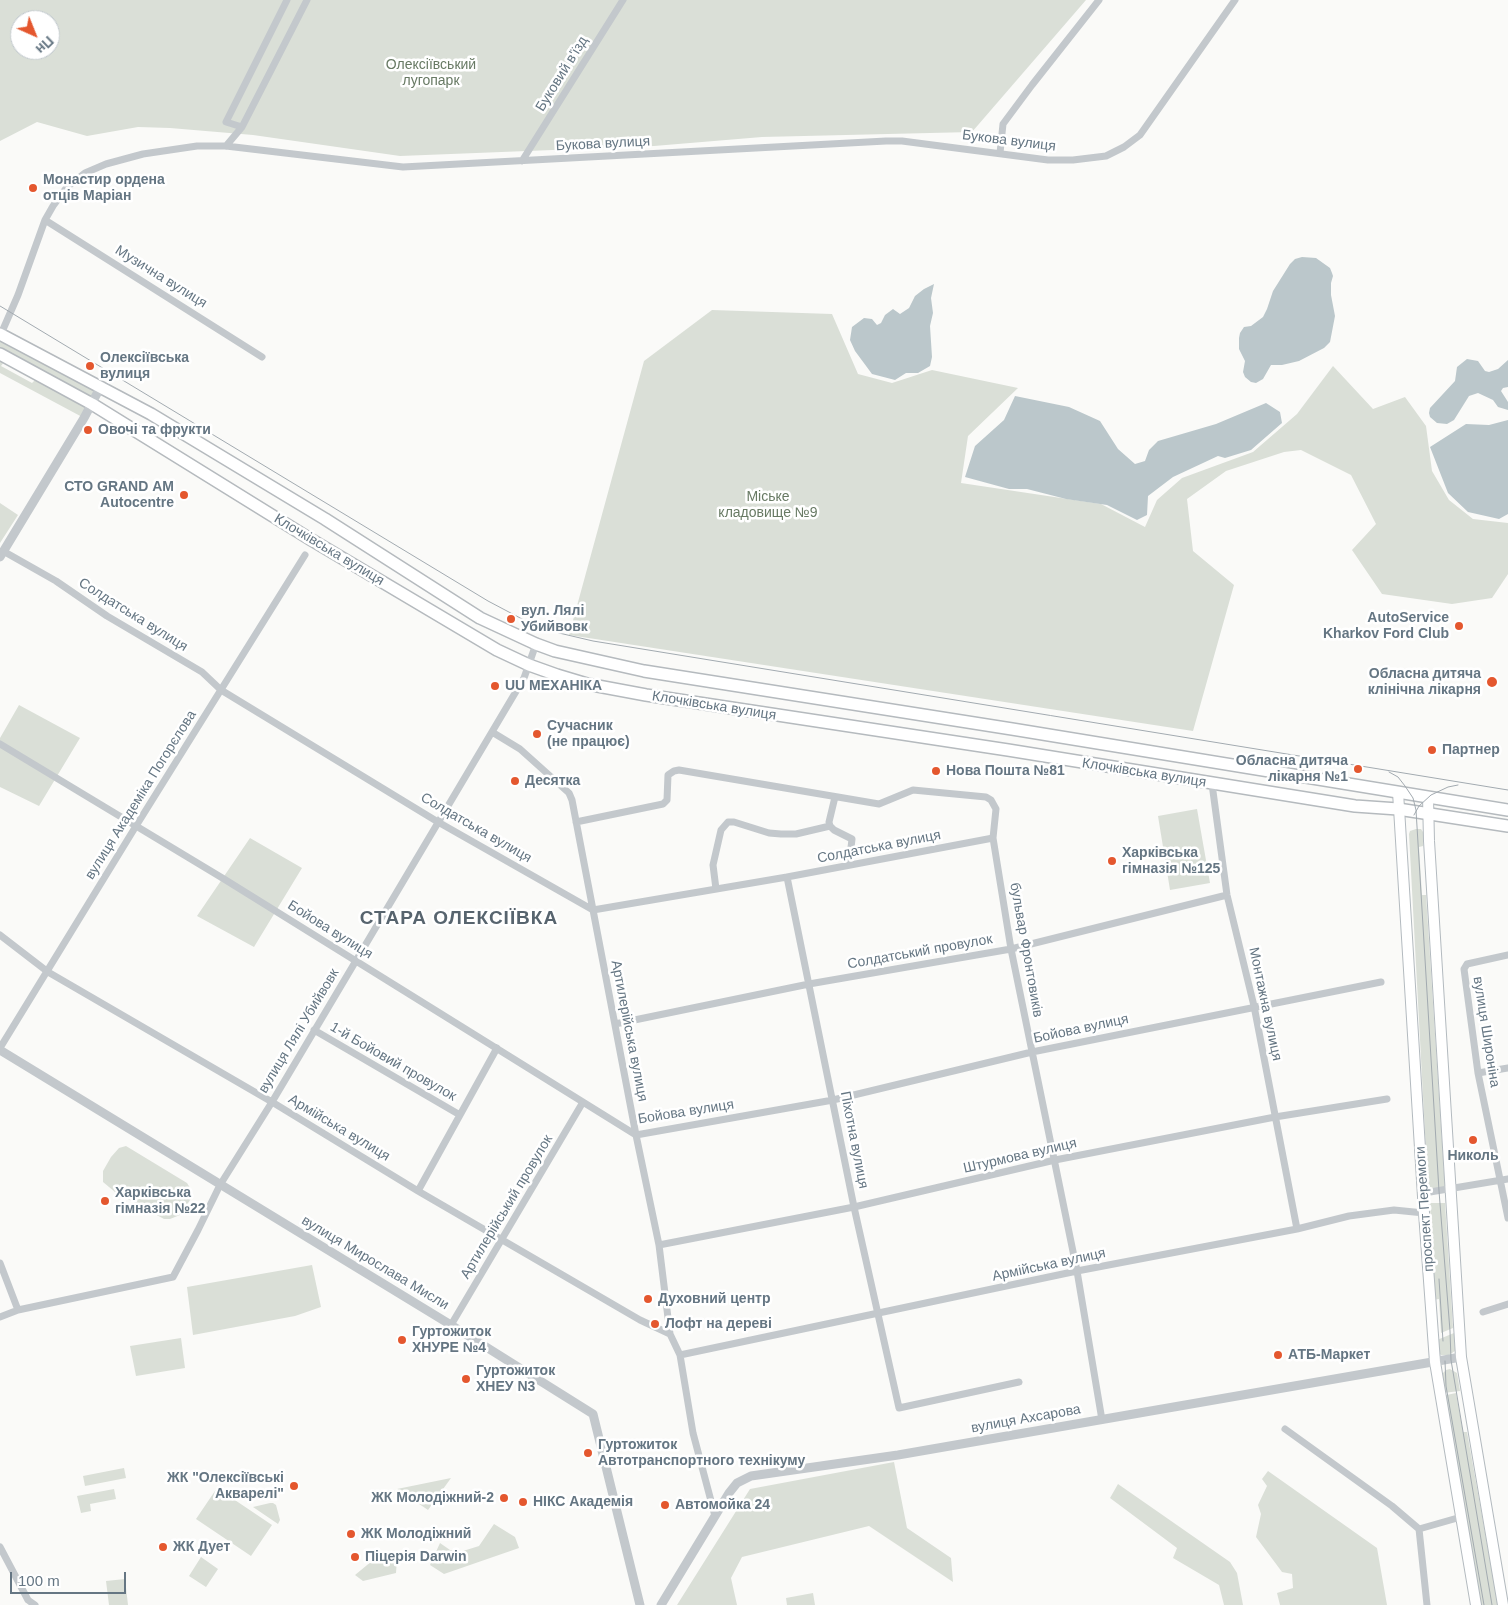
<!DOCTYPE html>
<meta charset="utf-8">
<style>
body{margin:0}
#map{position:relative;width:1508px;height:1605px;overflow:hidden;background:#fafaf8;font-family:Helvetica,sans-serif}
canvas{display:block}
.north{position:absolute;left:10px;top:10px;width:50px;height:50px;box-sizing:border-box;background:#fff;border:1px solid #c1c8cd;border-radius:50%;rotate:136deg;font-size:14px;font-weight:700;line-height:20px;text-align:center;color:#657683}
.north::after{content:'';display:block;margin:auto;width:18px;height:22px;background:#e4572e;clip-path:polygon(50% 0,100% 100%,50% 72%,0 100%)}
.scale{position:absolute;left:10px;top:1572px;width:116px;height:22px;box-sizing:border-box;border:2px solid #657683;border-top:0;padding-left:6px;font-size:15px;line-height:18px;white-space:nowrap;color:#657683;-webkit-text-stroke:4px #fff;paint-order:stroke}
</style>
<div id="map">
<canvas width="1508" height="1605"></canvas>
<div class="north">Пн</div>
<div class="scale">100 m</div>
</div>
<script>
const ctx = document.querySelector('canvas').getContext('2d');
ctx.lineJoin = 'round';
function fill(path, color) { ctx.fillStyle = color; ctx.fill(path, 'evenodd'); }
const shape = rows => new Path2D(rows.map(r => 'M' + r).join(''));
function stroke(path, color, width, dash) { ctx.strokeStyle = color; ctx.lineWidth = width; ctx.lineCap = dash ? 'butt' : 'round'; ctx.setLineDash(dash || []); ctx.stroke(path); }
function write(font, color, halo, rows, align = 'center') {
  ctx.font = font + ' Helvetica,sans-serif'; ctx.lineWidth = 5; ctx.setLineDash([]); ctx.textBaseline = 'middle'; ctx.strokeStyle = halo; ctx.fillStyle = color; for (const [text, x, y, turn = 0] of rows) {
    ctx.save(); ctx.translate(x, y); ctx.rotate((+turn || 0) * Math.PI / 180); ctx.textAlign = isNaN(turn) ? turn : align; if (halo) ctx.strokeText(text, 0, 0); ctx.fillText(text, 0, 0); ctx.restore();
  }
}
fill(shape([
 [0,0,1086,0,972,132,762,137,654,146,400,156,253,135,170,128,138,127,87,136,37,122,0,141],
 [20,20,50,20,50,50,20,50],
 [712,310,832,314,858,374,892,383,932,370,1018,388,968,436,961,483,1101,504,1145,527,1157,500,1182,478,1253,452,1297,414,1333,366,1373,409,1405,397,1426,426,1432,471,1449,500,1473,519,1508,523,1508,574,1492,598,1452,604,1382,594,1352,550,1376,524,1351,475,1301,450,1284,452,1226,471,1187,499,1193,551,1234,585,1193,731,569,635,644,361],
 [0,333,101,386,84,418,0,373],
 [7,358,39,376,32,383,1,366],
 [0,503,18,515,0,543],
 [19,705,80,738,39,806,0,787,0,738],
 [1197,809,1210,883,1170,890,1158,816],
 [1416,829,1421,829,1423,832,1423,846,1419,847,1422,895,1426,895,1445,1188,1428,1189,1409,834,1410,831],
 [250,838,302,868,254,947,197,916],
 [126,1146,187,1183,192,1191,192,1197,180,1215,170,1219,164,1219,115,1192,103,1182,103,1171,111,1157,119,1148],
 [1430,1203,1445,1203,1453,1328,1441,1333,1439,1299,1433,1300],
 [312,1265,321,1307,295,1316,193,1335,187,1287],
 [1454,1333,1455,1351,1449,1355,1441,1355,1439,1353,1437,1340],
 [181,1338,185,1368,136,1376,130,1346],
 [1450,1369,1457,1373,1460,1391,1443,1393,1441,1375,1446,1370],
 [1456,1393,1463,1432,1467,1432,1498,1605,1479,1605,1442,1396],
 [894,1462,907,1528,951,1558,953,1582,869,1526,742,1557,731,1578,737,1605,677,1605,750,1489],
 [124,1468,126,1478,85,1486,83,1476],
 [1268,1471,1377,1548,1387,1605,1280,1605,1277,1593,1293,1588,1292,1574,1282,1572,1256,1537,1261,1514,1258,1505,1267,1486,1262,1479],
 [451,1478,428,1510,397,1489],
 [1118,1484,1230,1562,1237,1573,1243,1605,1224,1605,1219,1585,1173,1558,1177,1548,1110,1498],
 [217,1488,272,1525,251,1556,196,1519],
 [114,1489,116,1499,90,1504,91,1511,81,1513,77,1496],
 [270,1503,273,1503,276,1505,280,1520,278,1524,253,1507],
 [494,1524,515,1537,519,1548,444,1574,430,1565,440,1543,450,1550,463,1551,479,1546],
 [384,1551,397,1559,396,1573,363,1581,355,1575],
 [201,1557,218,1569,206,1587,189,1576],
 [125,1579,128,1605,109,1605,106,1581],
 [813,1593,815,1605,787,1605,786,1598]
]), '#dadfd7');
fill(shape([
 [1302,257,1316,258,1330,268,1332,273,1333,276,1331,283,1331,295,1335,316,1330,342,1324,348,1299,361,1282,365,1271,365,1263,379,1256,383,1251,382,1245,377,1243,372,1245,361,1239,349,1239,338,1240,333,1244,327,1251,326,1263,317,1267,309,1273,291,1290,264,1295,259],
 [934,284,931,298,933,313,930,326,932,357,930,366,918,373,906,373,895,380,872,374,855,351,850,340,852,327,864,318,872,319,877,325,881,323,885,315,893,309,900,314,909,308,915,296,924,289],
 [1467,359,1478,361,1485,371,1489,372,1498,369,1508,360,1508,387,1503,388,1501,391,1508,402,1508,410,1498,407,1493,400,1478,393,1469,396,1454,420,1447,424,1437,423,1430,417,1429,413,1430,408,1455,381,1457,367],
 [1015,396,1069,407,1100,421,1118,449,1135,464,1145,461,1149,450,1158,441,1216,424,1266,403,1280,412,1282,423,1251,450,1225,458,1218,456,1173,477,1148,496,1147,515,1137,520,1107,505,1066,499,1027,489,1009,489,965,477,975,446,1004,420],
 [1508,420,1508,514,1499,519,1468,512,1448,493,1430,447,1466,424,1489,425]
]), '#bbc7cb');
const secondary = shape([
 [1398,792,1424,1213,1435,1362,1476,1605],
 [1428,797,1429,841,1461,1357,1503,1605]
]);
const primary = shape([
 [0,334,151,414,325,519,480,618,536,644,555,651,644,671,1012,729,1508,810],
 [0,354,92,404,310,539,497,650,529,665,557,675,587,684,646,695,1008,750,1355,806,1398,809,1508,826]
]);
stroke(secondary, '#b3babf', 12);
stroke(primary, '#b5babe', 14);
stroke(shape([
 [242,127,226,122,287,0],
 [226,146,242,127,307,0],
 [1000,153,1003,124,1032,85,1099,0],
 [522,161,623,0],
 [45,220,262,357],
 [1,334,18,295,45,220,53,206,67,187,85,173,106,164,143,154,197,146,226,146,403,167,886,141,902,141,1048,160,1073,160,1106,156,1124,147,1140,135,1235,0],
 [3,551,56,581,107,616,202,672,221,690,438,822,593,910,787,877,993,838],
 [492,732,520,749,569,793,572,800,636,1135,659,1245,670,1334,680,1355,693,1433,715,1516],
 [0,744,224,879,636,1135,833,1100,1032,1052,1381,982],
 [1212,784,1227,895,1254,1006,1297,1229],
 [835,797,829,822,830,826,834,830,852,839,849,865],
 [576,822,663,804,667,800,668,775,674,771,679,770,879,804,913,790,986,797,991,800,996,809,993,838,1011,949,1077,1271,1102,1420],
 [787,877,854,1207,899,1408,1019,1382],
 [716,889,713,865,721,830,728,822,734,822,769,833,781,834,796,834,830,826],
 [0,935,48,972,272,1102,418,1191,640,1320,670,1334],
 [1508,955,1467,964,1464,969,1478,1073,1508,1218],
 [615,1024,809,984,1011,949,1227,895],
 [314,1030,460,1115],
 [0,1048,136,826,305,555],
 [1478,1073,1508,1068],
 [418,1191,497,1048],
 [1424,1193,1508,1179],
 [659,1245,854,1207,1055,1160,1275,1117,1387,1099],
 [0,1263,18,1310],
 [1483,1312,1508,1304],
 [0,1317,18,1310,173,1277,198,1230,220,1185,272,1102,524,678,536,644],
 [451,1325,583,1102],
 [680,1355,1077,1271,1297,1229,1349,1216,1394,1210,1424,1213],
 [1285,1429,1392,1506,1419,1529,1461,1517],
 [1419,1529,1427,1605],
 [0,1547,28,1600,35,1605]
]), '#c3c8cc', 7);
stroke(shape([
 [0,557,84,418,101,386],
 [0,1050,451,1325,593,1414,640,1605],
 [661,1605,729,1493,737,1483,751,1476,898,1455,1461,1357]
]), '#c3c8cc', 9);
stroke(secondary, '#fff', 10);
stroke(primary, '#fff', 11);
stroke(shape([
 [0,306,488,601,524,620,559,633,593,641,1508,790],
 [1389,772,1398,777,1405,786,1413,798,1416,810,1439,1191,1450,1331,1451,1360,1492,1605],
 [1414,815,1419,806,1431,795,1448,787,1458,785],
 [1439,1279,1443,1341],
 [1445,1361,1446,1386,1484,1605]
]), '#a2aab0', 1);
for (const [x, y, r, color] of [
 [33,188,5,"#e4572e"],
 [90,366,5,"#e4572e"],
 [88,430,5,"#e4572e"],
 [184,495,5,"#e4572e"],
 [511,619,5,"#e4572e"],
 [1459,626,5,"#e4572e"],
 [1492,682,6,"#e4572e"],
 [495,686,5,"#e4572e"],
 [537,734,5,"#e4572e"],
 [1432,750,5,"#e4572e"],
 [1358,769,5,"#e4572e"],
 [936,771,5,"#e4572e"],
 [515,781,5,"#e4572e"],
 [1112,861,5,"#e4572e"],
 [1473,1140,5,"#e4572e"],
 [105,1201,5,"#e4572e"],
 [648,1299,5,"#e4572e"],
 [655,1324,5,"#e4572e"],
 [402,1340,5,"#e4572e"],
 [1278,1355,5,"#e4572e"],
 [466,1379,5,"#e4572e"],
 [588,1453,5,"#e4572e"],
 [294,1486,5,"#e4572e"],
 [504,1498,5,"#e4572e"],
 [523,1502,5,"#e4572e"],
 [665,1505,5,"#e4572e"],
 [351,1534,5,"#e4572e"],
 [163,1547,5,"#e4572e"],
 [355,1557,5,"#e4572e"]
]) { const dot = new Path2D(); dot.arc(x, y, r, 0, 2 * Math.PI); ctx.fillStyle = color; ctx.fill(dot); stroke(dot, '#fff', 2); }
write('14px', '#687a64', '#fff', [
 ["Олексіївський",431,65],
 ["лугопарк",431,81],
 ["Міське",768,497],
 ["кладовище №9",768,513]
]);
write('14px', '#657683', '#fff', [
 ["Буковий в'їзд",562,74,-58],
 ["Букова вулиця",1009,141,7],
 ["Букова вулиця",603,144,-3],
 ["Музична вулиця",161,277,32],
 ["Клочківська вулиця",329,550,31],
 ["Солдатська вулиця",133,615,32],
 ["Клочківська вулиця",714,706,9],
 ["Клочківська вулиця",1144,773,9],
 ["вулиця Академіка Погорєлова",141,795,-58],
 ["Солдатська вулиця",476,828,30],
 ["Солдатська вулиця",879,847,-11],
 ["Бойова вулиця",330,930,32],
 ["бульвар Фронтовиків",1026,950,80],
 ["Солдатський провулок",920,952,-10],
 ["Монтажна вулиця",1265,1004,78],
 ["Бойова вулиця",1081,1029,-12],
 ["вулиця Лялі Убийвовк",299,1031,-59],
 ["Артилерійська вулиця",629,1031,79],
 ["вулиця Широніна",1486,1032,81],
 ["1-й Бойовий провулок",393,1062,30],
 ["Бойова вулиця",686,1112,-9],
 ["Армійська вулиця",339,1128,31],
 ["Піхотна вулиця",854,1140,79],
 ["Штурмова вулиця",1020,1156,-13],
 ["Артилерійський провулок",507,1207,-59],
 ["проспект Перемоги",1425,1209,-94],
 ["вулиця Мирослава Мисли",375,1263,31],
 ["Армійська вулиця",1049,1265,-12],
 ["вулиця Ахсарова",1026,1419,-10]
]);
write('bold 14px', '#657683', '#fff', [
 ["Монастир ордена",43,180],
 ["отців Маріан",43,196],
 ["Олексіївська",100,358],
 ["вулиця",100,374],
 ["Овочі та фрукти",98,430],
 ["СТО GRAND AM",174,487,"right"],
 ["Autocentre",174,503,"right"],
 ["вул. Лялі",521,611],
 ["Убийвовк",521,627],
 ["AutoService",1449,618,"right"],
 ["Kharkov Ford Club",1449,634,"right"],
 ["Обласна дитяча",1481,674,"right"],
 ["клінічна лікарня",1481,690,"right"],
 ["UU МЕХАНІКА",505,686],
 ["Сучасник",547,726],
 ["(не працює)",547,742],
 ["Партнер",1442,750],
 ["Обласна дитяча",1348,761,"right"],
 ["лікарня №1",1348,777,"right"],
 ["Нова Пошта №81",946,771],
 ["Десятка",525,781],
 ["Харківська",1122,853],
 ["гімназія №125",1122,869],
 ["Николь",1473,1156,"center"],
 ["Харківська",115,1193],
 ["гімназія №22",115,1209],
 ["Духовний центр",658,1299],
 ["Лофт на дереві",665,1324],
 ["Гуртожиток",412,1332],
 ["ХНУРЕ №4",412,1348],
 ["АТБ-Маркет",1288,1355],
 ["Гуртожиток",476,1371],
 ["ХНЕУ N3",476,1387],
 ["Гуртожиток",598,1445],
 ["Автотранспортного технікуму",598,1461],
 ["ЖК \"Олексіївські",284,1478,"right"],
 ["Акварелі\"",284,1494,"right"],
 ["ЖК Молодіжний-2",494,1498,"right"],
 ["НІКС Академія",533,1502],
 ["Автомойка 24",675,1505],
 ["ЖК Молодіжний",361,1534],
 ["ЖК Дует",173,1547],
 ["Піцерія Darwin",365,1557]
], 'left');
ctx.letterSpacing = '1px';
write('bold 19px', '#57646e', '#fff', [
 ["СТАРА ОЛЕКСІЇВКА",459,919]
]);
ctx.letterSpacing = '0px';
</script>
